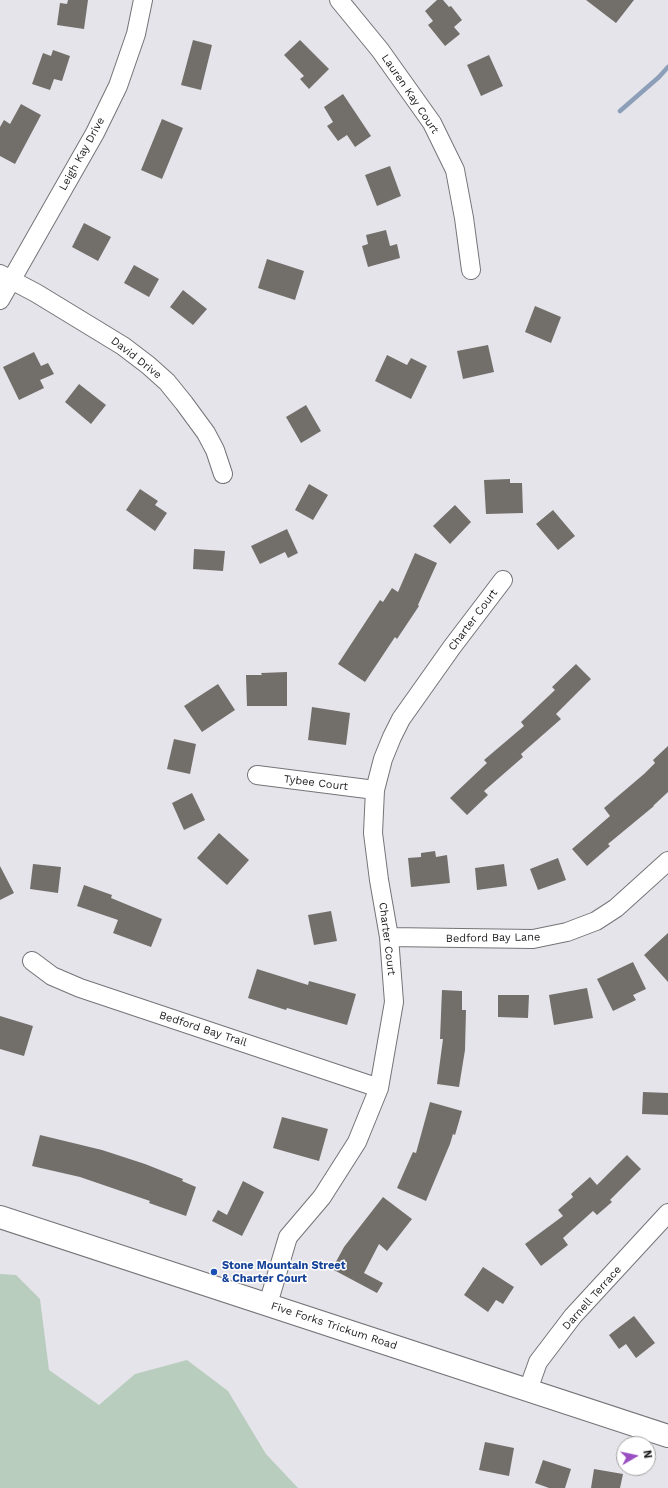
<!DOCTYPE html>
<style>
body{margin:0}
#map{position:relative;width:668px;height:1488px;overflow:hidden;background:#e5e4ea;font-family:"Work Sans",sans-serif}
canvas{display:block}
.north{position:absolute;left:616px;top:1436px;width:40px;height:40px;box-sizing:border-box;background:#fff;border:1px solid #a4a4a5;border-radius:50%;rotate:81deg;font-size:11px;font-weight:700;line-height:16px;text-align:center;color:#1c1c1d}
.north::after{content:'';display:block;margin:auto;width:14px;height:18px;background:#994fc1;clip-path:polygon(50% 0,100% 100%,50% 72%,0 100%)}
</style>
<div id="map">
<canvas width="668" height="1488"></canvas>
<div class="north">N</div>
</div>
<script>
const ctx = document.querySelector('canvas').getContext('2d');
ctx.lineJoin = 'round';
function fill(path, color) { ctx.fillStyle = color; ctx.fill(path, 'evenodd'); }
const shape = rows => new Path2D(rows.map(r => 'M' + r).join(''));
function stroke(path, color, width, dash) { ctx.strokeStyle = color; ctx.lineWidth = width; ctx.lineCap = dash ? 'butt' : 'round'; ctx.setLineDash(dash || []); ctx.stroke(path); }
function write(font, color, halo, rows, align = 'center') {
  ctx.font = font + ' "Work Sans",sans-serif'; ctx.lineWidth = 3; ctx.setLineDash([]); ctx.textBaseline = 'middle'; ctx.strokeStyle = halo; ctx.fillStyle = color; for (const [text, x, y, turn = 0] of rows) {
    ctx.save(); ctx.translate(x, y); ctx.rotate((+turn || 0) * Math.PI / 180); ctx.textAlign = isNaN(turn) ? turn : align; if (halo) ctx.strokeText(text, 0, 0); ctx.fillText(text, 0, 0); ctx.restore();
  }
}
fill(shape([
 [0,1274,16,1275,40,1299,49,1370,99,1405,135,1374,187,1360,228,1391,266,1454,298,1488,0,1488]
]), '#b8cdbe');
stroke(shape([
 [620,111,659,77,668,67]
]), '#8d9fb8', 4.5);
fill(shape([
 [68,0,88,0,84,29,57,25,60,3,67,4],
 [437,0,443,0,449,7,451,6,462,20,454,27,460,34,445,46,428,25,433,21,425,11],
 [586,0,634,0,616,23],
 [193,40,212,45,201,90,181,85],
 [300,40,329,69,309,89,300,79,304,76,284,55],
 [53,50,70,56,62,81,54,79,50,90,32,84,43,53,51,56],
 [489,55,503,86,481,96,467,65],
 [343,94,371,136,355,147,347,135,338,141,327,126,333,122,324,107],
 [21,104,41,115,15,164,0,156,0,127,4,120,10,124],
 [162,119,183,128,162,179,141,170],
 [390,166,401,196,377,206,365,175],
 [84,223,111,237,98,261,72,247],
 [386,230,390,246,397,244,400,258,368,267,362,246,368,244,366,235],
 [267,259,304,271,295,300,258,288],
 [134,265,159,279,149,297,124,283],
 [183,290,207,309,193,325,170,307],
 [535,306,561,317,551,343,525,332],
 [488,345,494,372,463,379,457,351],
 [34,352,41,366,48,363,54,374,40,380,44,388,19,400,3,367],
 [387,355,407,365,411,358,427,366,411,399,375,381],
 [79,384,106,405,91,424,65,402],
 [306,405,321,431,301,443,286,417],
 [510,479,510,483,522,483,523,513,486,514,484,480],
 [309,484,328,495,313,520,295,510],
 [140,489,158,501,155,505,167,513,155,531,126,510],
 [455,505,471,522,450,544,433,526],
 [553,510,575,536,558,550,536,524],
 [287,529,298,553,288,558,285,552,260,564,251,546],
 [194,549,225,551,223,571,193,569],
 [415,553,437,563,418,605,419,606,397,639,395,637,365,682,338,664,380,600,383,602,392,588,398,592],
 [576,664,591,679,556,714,561,719,521,754,523,757,484,791,488,795,467,815,450,798,487,763,484,760,524,726,521,722,555,690,552,687],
 [287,672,287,706,247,706,246,675,262,675,261,673],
 [218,684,235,710,202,732,184,706],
 [312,707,350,713,346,745,308,740],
 [174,739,196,744,190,774,167,769],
 [668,746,668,792,653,806,654,806,608,844,610,846,587,866,572,849,610,816,604,808,644,774,655,763,653,760],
 [192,793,205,820,184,830,172,803],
 [219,833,249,860,227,885,197,858],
 [435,851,436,857,447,855,450,883,411,887,408,858,421,857,421,853],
 [558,858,566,880,538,890,530,869],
 [33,864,61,867,58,893,30,889],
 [504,864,507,886,477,890,475,868],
 [0,866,14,893,0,900],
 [84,885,112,895,111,898,162,919,151,947,113,933,118,920,77,906],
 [331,911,337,941,314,945,308,915],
 [668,933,668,982,644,955],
 [633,962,646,989,633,995,636,1000,613,1011,597,979],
 [257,969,308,985,309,981,356,994,347,1025,287,1008,286,1010,248,998],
 [587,988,593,1018,554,1025,549,995],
 [442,990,462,991,462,1010,466,1010,465,1050,459,1087,437,1084,443,1039,440,1039],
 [498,995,529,995,528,1018,498,1017],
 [0,1016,33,1026,24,1056,0,1049],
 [643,1092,668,1093,668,1115,642,1114],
 [430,1102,462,1111,455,1135,453,1134,450,1144,426,1201,397,1188,413,1152,416,1153],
 [282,1117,328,1129,319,1161,273,1148],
 [40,1135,102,1150,145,1164,183,1179,182,1181,196,1187,186,1216,149,1203,150,1201,80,1177,32,1166],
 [627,1155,641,1169,610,1200,612,1202,597,1215,593,1211,563,1238,568,1245,541,1266,525,1244,563,1216,558,1210,573,1197,571,1194,590,1177,597,1185],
 [243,1181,264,1192,242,1236,212,1221,218,1210,227,1215],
 [383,1197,412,1219,387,1251,379,1244,364,1273,383,1283,377,1293,332,1269,344,1247],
 [483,1267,514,1287,503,1304,496,1300,488,1312,464,1295],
 [634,1316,655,1343,636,1358,626,1344,619,1349,609,1335],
 [485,1442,514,1448,509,1476,479,1470],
 [543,1460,571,1469,565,1488,549,1488,535,1483],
 [594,1469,623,1474,620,1488,591,1488]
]), '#726f6b');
const minor = shape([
 [339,0,380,50,432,123,455,170,464,218,471,270],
 [0,274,36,293,123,346,148,365,167,382,184,403,206,433,215,450,223,474],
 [0,300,95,133,118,86,136,34,143,0],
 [257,775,375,790],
 [389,937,533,939,567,932,596,921,616,908,668,861],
 [32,961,52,976,80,988,379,1088],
 [268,1304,288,1237,322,1197,357,1142,379,1088,394,1002,389,937,379,880,373,833,375,790,383,759,392,737,401,719,452,647,503,580],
 [528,1390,538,1362,573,1316,668,1213]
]);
const secondary = shape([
 [0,1217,668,1436]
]);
stroke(minor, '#747478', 20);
stroke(secondary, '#747478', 24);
stroke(minor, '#fff', 18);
stroke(secondary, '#fff', 22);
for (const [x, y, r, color] of [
 [214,1272,4,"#1a4fb4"]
]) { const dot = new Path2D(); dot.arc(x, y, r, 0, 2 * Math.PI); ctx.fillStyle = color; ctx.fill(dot); stroke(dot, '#fff', 1.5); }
write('11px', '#1c1c1d', '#fff', [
 ["Lauren Kay Court",410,94,56],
 ["Leigh Kay Drive",82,154,-61],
 ["David Drive",136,358,38],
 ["Charter Court",473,620,-53],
 ["Tybee Court",316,783,7],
 ["Bedford Bay Lane",493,938,-1],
 ["Charter Court",387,939,83],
 ["Bedford Bay Trail",203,1029,18],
 ["Darnell Terrace",592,1298,-48],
 ["Five Forks Trickum Road",334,1326,18]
]);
write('bold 11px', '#164399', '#fff', [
 ["Stone Mountain Street",222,1266],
 ["& Charter Court",222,1279]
], 'left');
</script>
